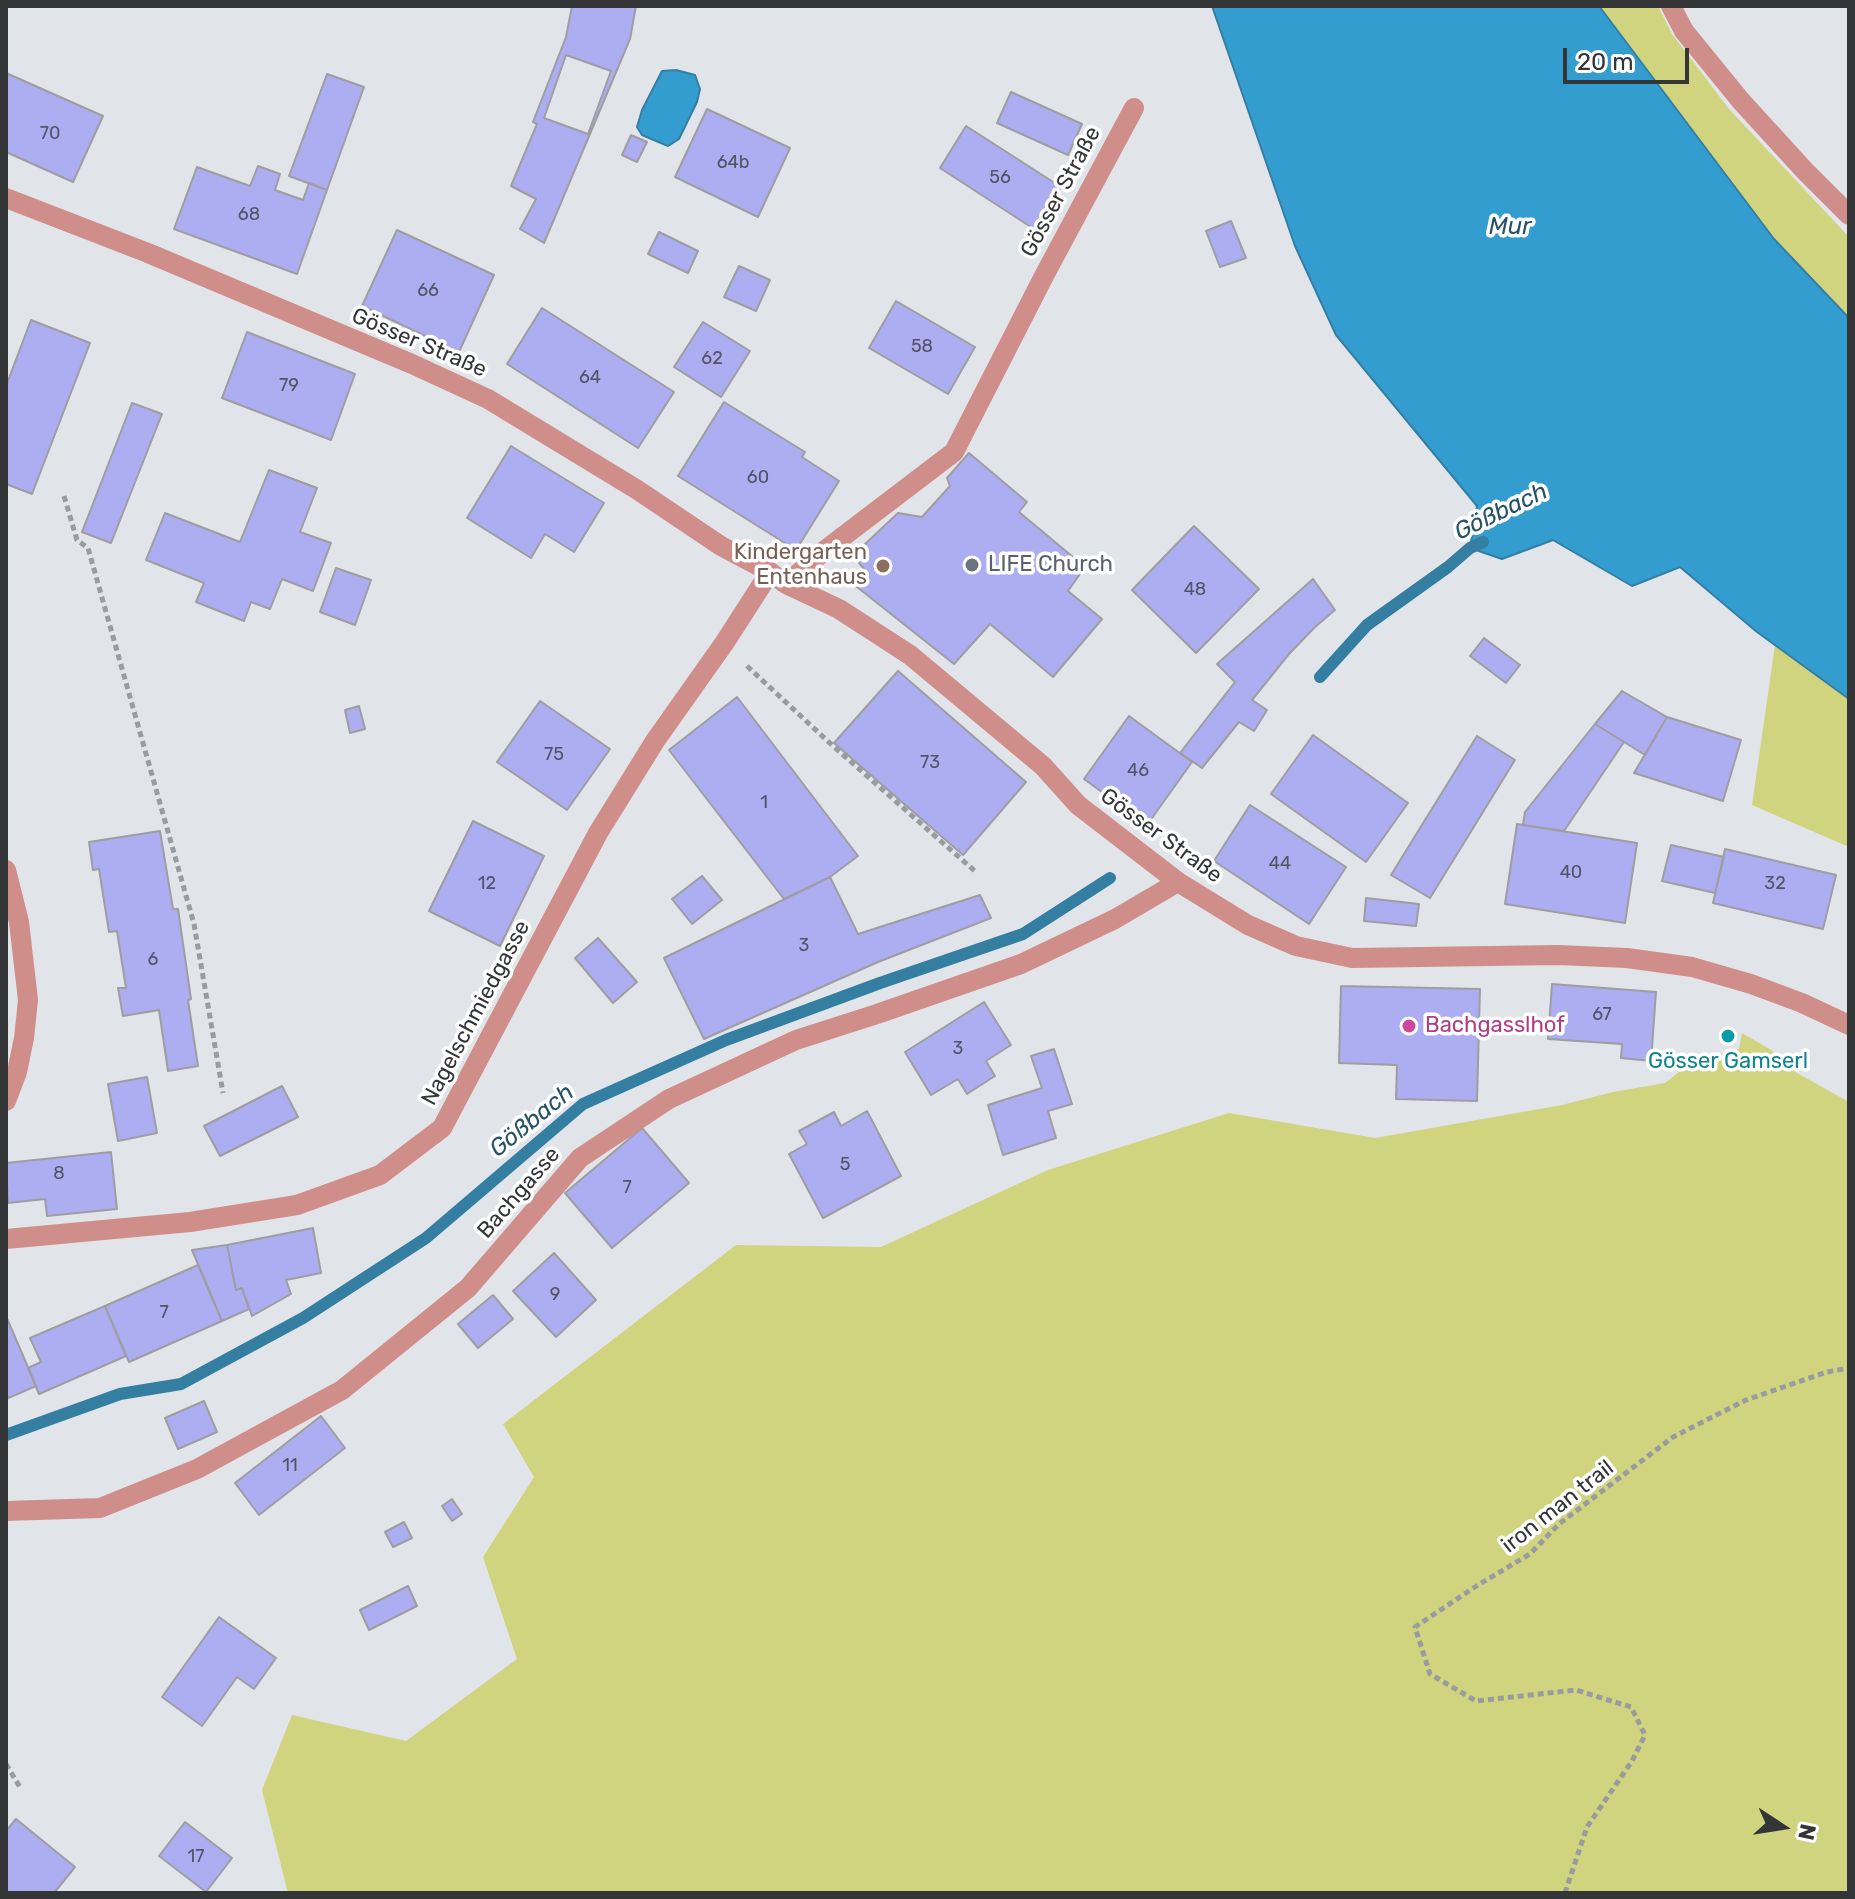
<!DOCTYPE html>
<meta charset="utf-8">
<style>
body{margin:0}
#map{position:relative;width:1855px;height:1899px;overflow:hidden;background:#e1e5e9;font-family:Rubik,sans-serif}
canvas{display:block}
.frame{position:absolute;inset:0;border:8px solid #333536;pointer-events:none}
.north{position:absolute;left:1743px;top:1787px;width:80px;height:80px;-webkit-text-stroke:6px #fff;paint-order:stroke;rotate:102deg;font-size:22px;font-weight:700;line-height:32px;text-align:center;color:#333536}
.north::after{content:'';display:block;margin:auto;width:28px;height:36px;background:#333536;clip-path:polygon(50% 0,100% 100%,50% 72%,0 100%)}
.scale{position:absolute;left:1563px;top:48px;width:126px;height:36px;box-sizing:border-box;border:4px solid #333536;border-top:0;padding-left:10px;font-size:24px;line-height:28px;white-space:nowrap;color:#333536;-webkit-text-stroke:6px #fff;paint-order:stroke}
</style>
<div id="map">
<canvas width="1855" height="1899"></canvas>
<div class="frame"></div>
<div class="north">N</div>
<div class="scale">20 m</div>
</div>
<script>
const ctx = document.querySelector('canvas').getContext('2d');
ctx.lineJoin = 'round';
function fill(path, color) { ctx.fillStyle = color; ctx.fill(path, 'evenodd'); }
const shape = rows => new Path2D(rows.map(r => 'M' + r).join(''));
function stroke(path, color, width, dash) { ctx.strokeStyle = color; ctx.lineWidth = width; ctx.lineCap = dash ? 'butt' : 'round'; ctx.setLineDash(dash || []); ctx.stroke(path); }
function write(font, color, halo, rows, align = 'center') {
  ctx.font = font + ' Rubik,sans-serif'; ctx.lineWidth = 7; ctx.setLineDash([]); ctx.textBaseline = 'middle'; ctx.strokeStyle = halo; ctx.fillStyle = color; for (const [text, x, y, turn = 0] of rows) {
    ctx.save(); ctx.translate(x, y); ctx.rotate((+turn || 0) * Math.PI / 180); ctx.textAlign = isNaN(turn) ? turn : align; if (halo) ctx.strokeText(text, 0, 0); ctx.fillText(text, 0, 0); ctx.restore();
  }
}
fill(shape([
 [1599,6,1658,6,1672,34,1729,109,1849,237,1849,318,1774,239],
 [1775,645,1849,699,1849,847,1752,805],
 [1742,1033,1771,1050,1797,1073,1849,1102,1849,1893,288,1893,262,1790,292,1715,406,1741,517,1659,483,1557,534,1477,503,1424,736,1245,881,1247,1048,1170,1229,1113,1375,1138,1562,1105,1613,1092,1665,1083,1693,1061,1739,1049]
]), '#d0d47e');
const water = shape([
 [1212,6,1599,6,1774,239,1849,318,1849,699,1757,632,1680,567,1632,586,1553,540,1502,559,1470,548,1477,506,1336,335,1295,246,1212,6],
 [676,70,695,75,700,89,697,102,679,139,668,146,642,135,637,127,642,110,662,71,676,70]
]);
fill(water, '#349dd0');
stroke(water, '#347ea2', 2);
stroke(shape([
 [1320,677,1367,625,1448,567,1470,548,1483,542],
 [6,1435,120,1394,181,1384,303,1318,426,1238,583,1104,726,1040,880,983,1023,934,1110,878]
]), '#347ea2', 12);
const building = shape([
 [572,6,636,6,630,39,544,243,520,229,536,199,511,186,537,124,533,122,566,37,572,6],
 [566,55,611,71,588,134,544,118,566,55],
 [6,73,103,116,73,182,6,152,6,73],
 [327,74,364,87,327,190,289,176,327,74],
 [1011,92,1082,124,1068,155,997,123,1011,92],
 [707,109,790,148,758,217,675,177,707,109],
 [966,126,1061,187,1034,229,940,168,966,126],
 [631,135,647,142,637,162,622,155,631,135],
 [258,166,280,174,275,190,303,200,309,183,327,190,297,274,174,229,197,167,250,186,258,166],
 [1231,221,1246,258,1220,267,1206,231,1231,221],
 [397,230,494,275,459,352,362,306,397,230],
 [659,232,698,251,688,273,648,254,659,232],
 [739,266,770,280,756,311,724,297,739,266],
 [896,301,975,347,948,394,869,348,896,301],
 [542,308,674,392,638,448,507,364,542,308],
 [31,320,90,343,32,494,6,484,6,386,31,320],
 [703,322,750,351,721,397,674,367,703,322],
 [247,332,355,374,331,440,222,398,247,332],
 [724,402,805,452,802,457,839,481,796,550,678,476,724,402],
 [132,403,162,414,111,543,82,532,132,403],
 [511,446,604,503,574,552,545,534,531,558,467,518,511,446],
 [969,453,1027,502,1019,512,1085,567,1068,591,1102,619,1053,677,990,624,954,664,852,583,864,569,859,563,863,546,898,513,922,517,950,486,947,478,969,453],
 [269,470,317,488,300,532,331,543,313,591,282,579,270,609,251,602,244,621,196,602,204,583,146,560,165,513,240,542,269,470],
 [1194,526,1259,589,1196,653,1132,590,1194,526],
 [336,568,371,580,355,625,320,612,336,568],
 [1313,579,1335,610,1315,627,1289,654,1252,700,1267,710,1254,731,1239,722,1202,768,1180,753,1235,682,1217,664,1313,579],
 [1484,638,1520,665,1506,683,1470,656,1484,638],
 [898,671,1026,782,963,855,834,743,898,671],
 [1622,691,1667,717,1645,755,1595,724,1622,691],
 [737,697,858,856,830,877,784,899,669,750,737,697],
 [540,701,610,749,567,810,497,762,540,701],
 [359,706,365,729,350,733,345,710,359,706],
 [1129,716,1192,762,1147,825,1084,779,1129,716],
 [1667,717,1741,740,1723,801,1634,773,1667,717],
 [1595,724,1624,742,1564,831,1523,825,1525,812,1595,724],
 [1313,735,1408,803,1366,862,1271,794,1313,735],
 [1477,736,1515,760,1430,898,1391,875,1477,736],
 [1250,805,1346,867,1309,924,1214,861,1250,805],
 [473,821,544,856,500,946,429,911,473,821],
 [1517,824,1637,843,1625,923,1505,904,1517,824],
 [160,831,173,909,178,909,191,999,188,1000,198,1066,168,1071,159,1010,123,1016,118,988,126,988,117,931,109,932,99,869,93,870,89,842,160,831],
 [1671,845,1724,857,1715,893,1662,881,1671,845],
 [1725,849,1836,875,1823,929,1713,903,1725,849],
 [702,876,722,900,692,924,672,899,702,876],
 [830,877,858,934,980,895,991,918,878,962,704,1039,664,958,830,877],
 [1366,898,1419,904,1416,926,1364,921,1366,898],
 [598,938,637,982,613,1003,575,958,598,938],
 [1552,984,1656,992,1651,1061,1621,1058,1622,1044,1548,1039,1552,984],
 [1341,986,1480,989,1477,1101,1396,1099,1397,1065,1339,1063,1341,986],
 [984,1002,1011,1045,986,1061,995,1076,967,1094,958,1079,931,1095,905,1052,984,1002],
 [1054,1049,1072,1104,1048,1111,1056,1138,1003,1155,988,1105,1042,1088,1031,1056,1054,1049],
 [147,1077,157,1133,118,1141,108,1084,147,1077],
 [282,1086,298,1117,220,1156,204,1126,282,1086],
 [867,1111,901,1176,823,1218,789,1154,807,1144,799,1131,834,1112,841,1126,867,1111],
 [642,1128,689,1183,612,1248,565,1193,642,1128],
 [111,1152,117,1209,47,1216,45,1199,8,1203,6,1163,111,1152],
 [313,1228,321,1273,286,1280,291,1294,252,1316,242,1288,236,1290,227,1245,313,1228],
 [227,1245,236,1290,242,1288,249,1309,222,1321,192,1250,227,1245],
 [554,1253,596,1300,556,1337,513,1291,554,1253],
 [198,1265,222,1321,129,1362,105,1306,198,1265],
 [493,1295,513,1319,478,1348,458,1324,493,1295],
 [105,1306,126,1356,39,1394,28,1368,41,1362,30,1338,105,1306],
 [6,1316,36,1386,6,1399,6,1316],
 [204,1401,217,1432,178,1449,165,1418,204,1401],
 [321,1416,345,1448,259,1515,235,1483,321,1416],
 [452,1499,462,1514,452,1521,442,1506,452,1499],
 [404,1522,412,1538,393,1547,385,1532,404,1522],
 [408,1586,417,1606,369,1630,360,1610,408,1586],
 [219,1617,276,1658,254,1689,237,1677,202,1726,162,1697,219,1617],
 [16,1819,75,1867,54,1893,6,1893,6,1831,16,1819],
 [185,1822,232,1858,206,1892,159,1856,185,1822]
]);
fill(building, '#adaef1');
stroke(building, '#9d9da2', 2);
stroke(shape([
 [64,496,77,540,88,548,194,924,223,1093],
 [747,666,833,746,977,873],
 [6,1764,21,1789],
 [1565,1893,1587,1827,1632,1761,1645,1735,1631,1707,1576,1690,1476,1701,1430,1674,1415,1627,1478,1585,1530,1554,1559,1524,1673,1437,1746,1400,1827,1372,1849,1368]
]), '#989c9e', 5, [6, 4]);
stroke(shape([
 [1671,6,1684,31,1741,101,1805,171,1849,215],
 [6,198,148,253,412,364,488,399,636,489,721,546,770,572,786,584,839,609,910,655,1043,766,1078,805,1178,882,1248,925,1296,946,1352,958,1558,955,1627,958,1692,967,1751,984,1802,1003,1849,1025],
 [786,584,824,551,954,452,1045,274,1134,108],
 [6,870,19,922,28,1000,24,1038,17,1072,6,1101],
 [6,1239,190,1222,297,1205,380,1175,442,1128,598,833,655,741,725,642,770,572],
 [6,1511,100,1508,197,1469,342,1390,468,1288,580,1158,669,1099,796,1040,877,1014,1021,964,1115,919,1178,882]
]), '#d08e8b', 20);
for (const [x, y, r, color] of [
 [972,565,8,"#6b7280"],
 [883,566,8,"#8d6e63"],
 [1409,1026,8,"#d1479c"],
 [1728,1036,8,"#0f9aa8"]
]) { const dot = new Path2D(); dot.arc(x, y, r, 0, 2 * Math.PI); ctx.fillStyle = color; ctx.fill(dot); stroke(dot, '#fff', 3); }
write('18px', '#525365', null, [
 ["70",50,134],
 ["64b",733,163],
 ["56",1000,178],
 ["68",249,215],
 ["66",428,291],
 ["58",922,347],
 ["62",712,359],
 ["64",590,378],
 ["79",289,386],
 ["60",758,478],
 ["48",1195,590],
 ["75",554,755],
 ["73",930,763],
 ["46",1138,771],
 ["1",764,803],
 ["44",1280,864],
 ["40",1571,873],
 ["12",487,884],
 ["32",1775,884],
 ["3",804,946],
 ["6",153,960],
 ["67",1602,1015],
 ["3",958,1049],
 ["5",845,1165],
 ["8",59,1174],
 ["7",627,1188],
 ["9",555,1295],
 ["7",164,1313],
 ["11",290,1466],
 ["17",196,1857]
]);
write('22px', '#333536', '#fff', [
 ["Gösser Straße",1061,192,-62],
 ["Gösser Straße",419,343,23],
 ["Gösser Straße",1161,836,36],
 ["Nagelschmiedgasse",476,1013,-62],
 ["Bachgasse",519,1193,-49],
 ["iron man trail",1558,1507,-38]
]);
write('22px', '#785e54', '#fff', [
 ["Kindergarten",867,553],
 ["Entenhaus",867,578]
], 'right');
write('22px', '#5b616d', '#fff', [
 ["LIFE Church",988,565]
], 'left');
write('22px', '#b23c85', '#fff', [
 ["Bachgasslhof",1425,1026]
], 'left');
write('22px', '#0d838f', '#fff', [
 ["Gösser Gamserl",1728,1062]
]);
write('italic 24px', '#285268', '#fff', [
 ["Mur",1510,227],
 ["Gößbach",1501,512,-26],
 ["Gößbach",532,1121,-39]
]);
</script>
